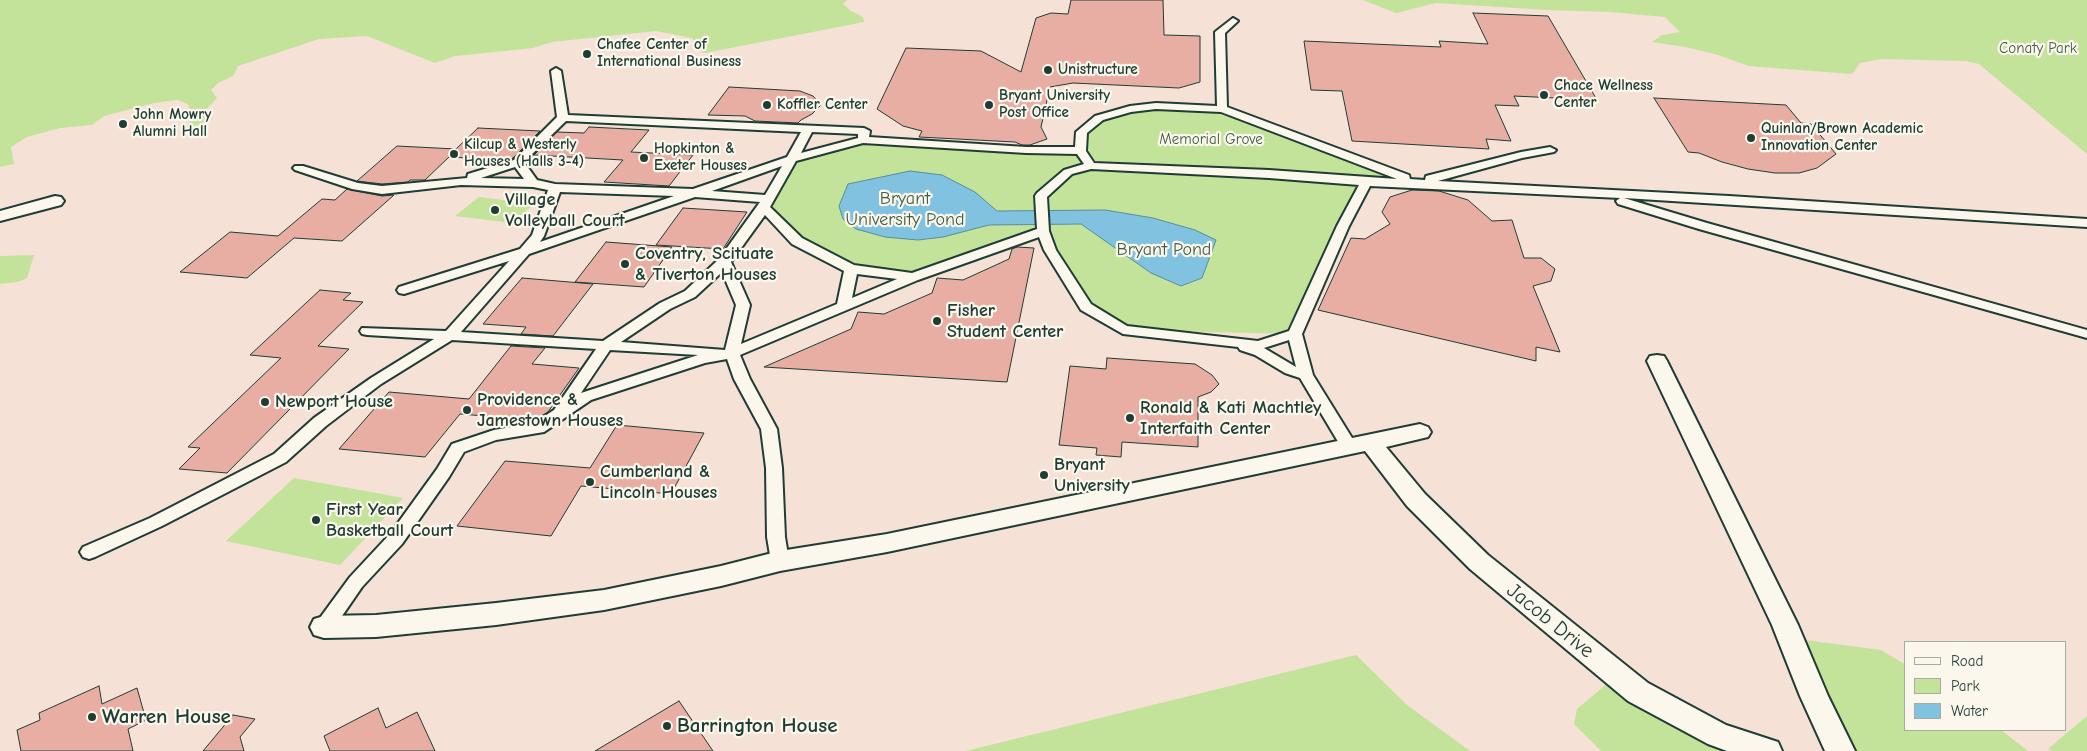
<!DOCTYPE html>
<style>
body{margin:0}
#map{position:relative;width:2087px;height:751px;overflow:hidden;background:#f5e1d6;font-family:"Comic Neue",sans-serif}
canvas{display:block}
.legend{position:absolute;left:1904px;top:641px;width:162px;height:90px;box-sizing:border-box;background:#fbf7ec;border:1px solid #a3ada2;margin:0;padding:6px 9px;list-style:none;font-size:15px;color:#1f3d34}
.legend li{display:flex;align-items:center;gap:10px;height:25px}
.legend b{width:25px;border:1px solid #a3ada2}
</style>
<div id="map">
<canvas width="2087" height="751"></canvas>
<ul class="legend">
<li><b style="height:6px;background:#fbf7ec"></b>Road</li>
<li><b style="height:14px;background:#c3e29a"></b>Park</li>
<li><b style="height:14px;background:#81c2e1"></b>Water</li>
</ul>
</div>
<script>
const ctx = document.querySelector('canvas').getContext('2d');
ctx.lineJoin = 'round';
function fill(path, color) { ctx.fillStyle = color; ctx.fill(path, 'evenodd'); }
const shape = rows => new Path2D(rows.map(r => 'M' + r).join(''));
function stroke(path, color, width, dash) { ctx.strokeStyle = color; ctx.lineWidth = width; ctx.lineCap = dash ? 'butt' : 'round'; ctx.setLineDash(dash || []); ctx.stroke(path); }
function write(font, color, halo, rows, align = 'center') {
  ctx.font = font + ' "Comic Neue",sans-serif'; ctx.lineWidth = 4.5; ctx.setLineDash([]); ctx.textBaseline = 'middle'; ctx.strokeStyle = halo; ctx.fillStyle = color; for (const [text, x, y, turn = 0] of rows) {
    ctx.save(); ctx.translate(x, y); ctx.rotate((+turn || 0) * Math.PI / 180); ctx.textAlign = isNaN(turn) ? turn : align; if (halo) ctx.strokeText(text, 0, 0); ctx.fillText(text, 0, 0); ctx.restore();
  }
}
fill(shape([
 [0,0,847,0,843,4,851,11,863,17,864,22,705,53,703,53,692,38,656,31,552,42,533,48,455,56,435,63,367,36,319,39,238,66,233,76,218,83,211,90,217,98,203,113,213,119,189,129,183,129,193,118,188,104,177,100,154,103,104,116,92,125,60,128,27,137,11,147,14,164,0,167],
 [1363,0,2087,0,2087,154,1979,64,1966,61,1881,59,1860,63,1852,74,1749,66,1715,54,1685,47,1652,42,1662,35,1680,32,1665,17,1610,12,1547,10,1436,3,1396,13],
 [1130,109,1222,109,1416,183,1366,182,1295,334,1123,330,1086,307,1043,231,913,277,851,269,797,241,764,207,792,159,863,140,1080,151,1090,164,1082,132,1099,118],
 [479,197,534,204,512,223,455,216],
 [34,255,27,278,18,282,0,284,0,256],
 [294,478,403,498,340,565,226,541],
 [1797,639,1881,650,1906,665,1906,730,2001,730,2028,751,1830,751],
 [1356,655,1407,705,1470,751,966,751],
 [1616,676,1732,751,1601,751,1574,724,1577,709],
 [2087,716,2087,751,2052,751,2048,749]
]), '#c3e29a');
const water = shape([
 [910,171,942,175,975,192,997,211,1105,210,1153,218,1195,230,1216,240,1202,278,1181,286,1151,273,1081,224,989,225,943,237,918,240,885,237,856,229,843,219,839,206,848,184,910,171]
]);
fill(water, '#81c2e1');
stroke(water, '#5a8d9c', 1);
const building = shape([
 [1071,0,1163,0,1164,35,1200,36,1200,82,1179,88,1073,83,1050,87,1041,127,1047,139,1030,145,1022,145,1015,142,919,137,922,131,903,126,877,109,906,48,981,51,1021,72,1036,18,1051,13,1068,14,1071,0],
 [1473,13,1548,16,1597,100,1514,96,1519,106,1495,105,1511,141,1486,139,1489,149,1352,141,1342,91,1311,90,1304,41,1441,47,1439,41,1488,44,1473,13],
 [729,87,800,91,813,96,821,105,812,114,801,120,798,123,755,121,745,116,708,115,729,87],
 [1654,98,1786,105,1801,123,1811,124,1836,154,1817,168,1799,173,1775,173,1748,169,1722,162,1699,153,1688,152,1654,98],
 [589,127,649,130,631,152,693,155,669,186,604,182,623,160,534,155,557,132,584,133,589,127],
 [478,128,540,131,513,158,507,160,449,157,425,180,410,180,408,182,382,184,357,181,397,146,456,149,478,128],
 [347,189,382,196,394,195,342,241,294,238,247,278,180,272,230,232,278,236,322,199,335,200,347,189],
 [1412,190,1439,191,1468,200,1492,221,1512,220,1524,258,1541,258,1555,269,1551,281,1533,286,1560,352,1536,347,1536,361,1318,310,1351,238,1365,239,1390,224,1382,212,1390,197,1412,190],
 [683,208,747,212,723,249,656,245,683,208],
 [606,242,672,247,644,287,575,282,606,242],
 [1017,247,1034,248,1007,382,764,367,851,329,858,312,884,314,932,293,937,278,963,280,1009,259,1012,249,1017,247],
 [522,278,593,284,553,336,521,334,526,327,483,324,522,278],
 [320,290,351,293,343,300,363,302,318,346,349,349,227,473,179,469,200,448,188,447,281,358,250,355,320,290],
 [511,346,545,348,532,364,579,368,548,412,535,420,460,414,425,457,339,449,389,392,469,399,511,346],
 [1107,358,1195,364,1212,375,1219,384,1211,392,1198,397,1198,447,1122,442,1121,457,1096,455,1097,448,1059,445,1070,366,1106,369,1107,358],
 [617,425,704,433,671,494,581,486,551,536,457,526,505,461,590,468,617,425],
 [99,686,102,704,137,688,146,720,128,729,133,751,21,751,17,730,40,720,39,713,99,686],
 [679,701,713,751,595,751,679,701],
 [378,708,386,728,417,712,435,751,330,751,324,736,378,708],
 [233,715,255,719,240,737,244,751,203,751,233,715]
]);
fill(building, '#e8aea3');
stroke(building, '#1f3d34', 1);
const pedestrian = shape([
 [1233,18,1238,21,1225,33,1227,107,1409,175,1410,179,1425,180,1426,176,1521,152,1550,147,1556,150,1554,152,1522,158,1438,181,1729,196,2087,219,2087,227,1624,198,1707,223,2087,330,2087,338,1699,229,1618,204,1616,201,1620,198,1370,186,1349,226,1302,334,1313,375,1357,446,1355,450,1349,451,1343,450,1300,378,1285,373,1255,355,1240,350,1238,347,1123,334,1081,310,1044,250,1039,237,918,280,740,355,750,379,777,429,782,468,785,537,789,561,786,566,780,568,774,566,771,561,767,537,766,468,761,429,734,379,727,359,705,363,591,400,544,432,496,440,464,452,449,477,402,544,362,587,331,632,324,635,317,632,314,627,317,622,350,577,390,534,437,469,452,444,494,430,534,423,554,410,596,349,452,340,381,384,326,426,286,462,162,526,95,557,89,559,83,557,80,552,83,547,150,518,274,454,314,418,371,378,434,339,367,335,362,334,360,331,362,328,446,331,509,261,404,294,399,293,397,290,399,287,520,249,532,235,548,190,533,187,461,185,382,194,352,189,295,170,293,168,295,166,303,166,358,183,382,186,467,178,468,174,514,160,557,117,551,71,556,68,561,71,568,115,864,128,870,131,869,137,1026,147,1075,147,1076,132,1095,116,1130,106,1156,103,1217,106,1215,32,1233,18],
 [1156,109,1221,112,1397,179,1269,170,1094,163,1086,151,1087,133,1103,120,1131,112,1156,109],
 [566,121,801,132,787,157,693,189,555,184,537,180,524,162,566,121],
 [812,132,858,134,858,138,801,153,812,132],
 [863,143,1026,153,1077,154,1084,164,1064,170,1037,193,1035,196,1037,229,912,273,854,265,802,238,770,207,796,161,863,143],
 [782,166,765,195,712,191,782,166],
 [515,167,524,179,481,178,515,167],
 [1091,169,1269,178,1359,185,1337,226,1289,331,1258,341,1127,326,1091,304,1056,250,1049,231,1047,197,1072,174,1091,169],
 [560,192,674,196,540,242,544,236,560,192],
 [695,197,760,202,719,259,685,291,660,303,603,341,461,332,529,254,695,197],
 [765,215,792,244,844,271,837,304,741,344,750,305,731,262,765,215],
 [722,272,736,305,725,350,621,342,670,309,695,297,722,272],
 [857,274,897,279,852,298,857,274],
 [1289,340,1296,367,1264,348,1289,340],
 [610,350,698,355,581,393,610,350]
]);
const minor = shape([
 [55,196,61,197,64,201,61,205,0,221,0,211,55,196],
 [1657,355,1664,356,1667,361,1798,625,1828,696,1855,751,1825,751,1800,696,1772,625,1647,361,1650,356,1657,355],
 [1420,424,1428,427,1431,432,1428,437,1386,447,1425,494,1488,555,1648,683,1726,725,1778,742,1782,751,1727,751,1708,744,1628,701,1470,569,1407,506,1365,451,887,552,780,571,721,586,604,610,496,625,376,637,324,638,314,635,310,627,314,619,324,616,376,615,496,603,604,590,721,566,780,551,887,534,1420,424]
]);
stroke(pedestrian, '#1f3d34', 4);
stroke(minor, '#1f3d34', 4);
fill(pedestrian, '#fbf7ec');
fill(minor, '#fbf7ec');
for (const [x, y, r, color] of [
 [587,54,5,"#1f3d34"],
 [1048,70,5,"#1f3d34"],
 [1544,95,5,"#1f3d34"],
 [767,105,5,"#1f3d34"],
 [989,105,5,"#1f3d34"],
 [123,124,5,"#1f3d34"],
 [1751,138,5,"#1f3d34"],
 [454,154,5,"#1f3d34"],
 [644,158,5,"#1f3d34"],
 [495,210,5,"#1f3d34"],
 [625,264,5,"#1f3d34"],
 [937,321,5,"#1f3d34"],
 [265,402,5,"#1f3d34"],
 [467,410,5,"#1f3d34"],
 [1130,418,5,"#1f3d34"],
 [1044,475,5,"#1f3d34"],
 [590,482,5,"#1f3d34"],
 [316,520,5,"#1f3d34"],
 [92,717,5,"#1f3d34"],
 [667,726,5,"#1f3d34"]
]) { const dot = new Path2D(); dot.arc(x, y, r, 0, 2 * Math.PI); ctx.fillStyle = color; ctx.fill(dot); stroke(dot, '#fbf7ec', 2); }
write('bold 15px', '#1f3d34', '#fbf7ec', [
 ["Chafee Center of",597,45],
 ["International Business",597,62],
 ["Unistructure",1058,70],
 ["Chace Wellness",1554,86],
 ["Center",1554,103],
 ["Bryant University",999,96],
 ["Post Office",999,113],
 ["Koffler Center",777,105],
 ["John Mowry",133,115],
 ["Alumni Hall",133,132],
 ["Quinlan/Brown Academic",1761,129],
 ["Innovation Center",1761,146],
 ["Kilcup & Westerly",464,145],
 ["Houses (Halls 3-4)",464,162],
 ["Hopkinton &",654,149],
 ["Exeter Houses",654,166]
], 'left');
write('15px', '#405e48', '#fbf7ec', [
 ["Conaty Park",2038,49],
 ["Memorial Grove",1211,140]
]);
write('18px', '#405e48', '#fbf7ec', [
 ["Bryant",905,199],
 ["University Pond",905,220],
 ["Bryant Pond",1164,250]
]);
write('bold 18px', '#1f3d34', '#fbf7ec', [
 ["Village",505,200],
 ["Volleyball Court",505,221],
 ["Coventry, Scituate",635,254],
 ["& Tiverton Houses",635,275],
 ["Fisher",947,311],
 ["Student Center",947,332],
 ["Providence &",477,400],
 ["Jamestown Houses",477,421],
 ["Newport House",275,402],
 ["Ronald & Kati Machtley",1140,408],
 ["Interfaith Center",1140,429],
 ["Bryant",1054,465],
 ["University",1054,486],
 ["Cumberland &",600,472],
 ["Lincoln Houses",600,493],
 ["First Year",326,510],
 ["Basketball Court",326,531]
], 'left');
write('21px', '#1f3d34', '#fbf7ec', [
 ["Jacob Drive",1550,621,39]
]);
write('bold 21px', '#1f3d34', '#fbf7ec', [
 ["Warren House",102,717],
 ["Barrington House",677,726]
], 'left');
</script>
